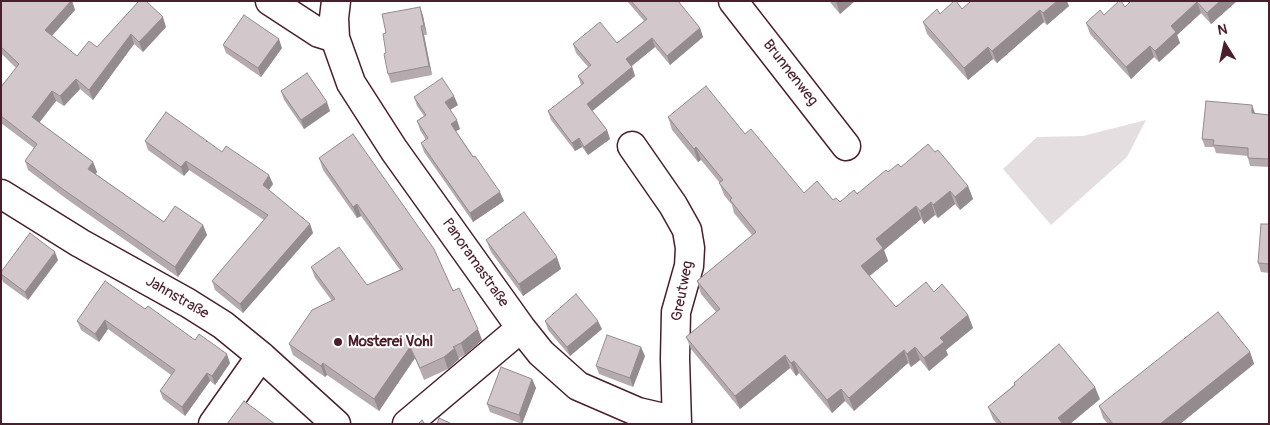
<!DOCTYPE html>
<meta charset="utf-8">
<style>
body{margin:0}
#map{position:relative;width:1270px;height:425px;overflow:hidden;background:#fff;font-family:Pangolin,sans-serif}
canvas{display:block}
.frame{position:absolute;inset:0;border:2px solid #4a1f2b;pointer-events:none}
.north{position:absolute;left:1200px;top:20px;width:50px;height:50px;-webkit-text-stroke:4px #fff;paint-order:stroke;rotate:350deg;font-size:14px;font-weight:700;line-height:20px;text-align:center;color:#4a1f2b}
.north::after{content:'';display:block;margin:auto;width:18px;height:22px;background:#4a1f2b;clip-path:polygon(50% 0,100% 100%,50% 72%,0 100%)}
</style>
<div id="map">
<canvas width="1270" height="425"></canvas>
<div class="frame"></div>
<div class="north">N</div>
</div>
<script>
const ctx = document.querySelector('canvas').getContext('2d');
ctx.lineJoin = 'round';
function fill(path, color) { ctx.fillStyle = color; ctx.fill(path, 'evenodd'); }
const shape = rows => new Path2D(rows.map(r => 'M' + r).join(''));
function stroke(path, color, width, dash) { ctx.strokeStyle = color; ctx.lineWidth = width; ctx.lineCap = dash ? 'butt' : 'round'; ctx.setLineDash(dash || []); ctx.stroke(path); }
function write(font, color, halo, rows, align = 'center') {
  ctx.font = font + ' Pangolin,sans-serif'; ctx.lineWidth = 4; ctx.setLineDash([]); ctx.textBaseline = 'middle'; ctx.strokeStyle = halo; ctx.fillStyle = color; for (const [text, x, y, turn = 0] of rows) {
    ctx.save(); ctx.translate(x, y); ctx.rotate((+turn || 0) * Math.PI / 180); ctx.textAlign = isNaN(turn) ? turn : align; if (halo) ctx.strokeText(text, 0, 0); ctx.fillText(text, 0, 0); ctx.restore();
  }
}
fill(shape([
 [1146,120,1127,157,1051,225,1003,169,1037,137,1083,136]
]), '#e5dee0');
const minor = shape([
 [270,1,319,33,335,38],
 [336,1,334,18,335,38,351,83,394,150,521,328,541,353,578,386,638,412,677,421],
 [733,1,846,146],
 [632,146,673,205,687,230,690,248,689,266,676,312,675,359,677,424],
 [1,194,80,243,188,303,223,325,261,356,336,424],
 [213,424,261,356],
 [407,424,521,328]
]);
stroke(minor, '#4a1f2b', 31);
stroke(minor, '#fff', 28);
fill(shape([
 [1,1,72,1,75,10,52,36,77,56,97,47,139,1,166,27,143,52,134,44,93,100,80,89,64,106,56,101,39,122,93,162,97,172,96,174,164,222,203,225,207,235,178,277,68,200,28,170,25,161,34,148,1,123,1,87,16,68,1,53],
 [357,1,397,1,397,2,357,2],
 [627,1,678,1,700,28,703,37,670,65,655,47,632,66,635,76,592,111,607,130,610,139,588,155,582,147,575,151,551,120,548,111,581,85,578,76,588,67,576,53,573,44,617,43,644,21],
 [829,1,855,1,840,14],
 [1131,1,1237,1,1211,24,1201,13,1177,35,1180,43,1159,62,1154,57,1131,79,1090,34,1086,23,1125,7],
 [1069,6,1047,25,1044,22,997,63,993,59,968,80,927,34,923,22,940,14,962,9],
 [420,7,423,16,427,35,424,35,432,75,391,83,388,74,386,33],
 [223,45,282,48,261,77,226,53],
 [281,91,330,111,304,129,284,100],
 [414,97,458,105,450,110,460,129,456,131,504,201,473,222,424,152,421,143,426,140,420,130,417,121,424,116,417,106],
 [1255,114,1269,115,1269,167,1250,166,1248,158,1248,156,1216,153,1214,147,1205,147,1202,139],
 [668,117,745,134,804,193,840,202,857,194,888,172,935,152,968,186,973,199,960,210,955,204,938,218,935,215,924,224,921,219,884,250,888,261,869,276,896,307,934,292,968,315,973,328,946,350,948,355,929,371,920,360,911,367,908,363,854,411,845,401,832,413,799,373,796,376,790,368,740,409,691,349,686,337,716,312,701,294,697,281,752,235,734,213,732,205,724,195,719,182,701,160,698,162,672,130],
 [145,141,222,152,273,184,269,190,310,224,313,233,243,313,215,290,212,281,264,220,189,170,184,176,148,150],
 [319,158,453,291,482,340,465,355,459,358,459,359,448,369,424,380,415,358,379,411,327,375,325,377,293,355,289,344,332,301,315,278,311,267,367,285,400,270,361,216,357,218,323,170],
 [1269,224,1269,273,1261,272,1258,263],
 [486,240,561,269,523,296,491,252],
 [58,260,28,300,3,282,1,276,1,272],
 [145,309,230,363,215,385,210,381,185,416,163,399,160,391,171,375,108,329,99,342,81,330,77,321],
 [545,321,602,329,570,356,548,330],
 [1250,352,1254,364,1180,424,1108,424,1103,418,1099,406],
 [645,356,633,387,599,374,596,366],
 [532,379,536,388,522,424,490,412,487,404],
 [1014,383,1100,399,1070,424,997,424,993,419,988,407,1014,385]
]), '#b5abaf');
fill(shape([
 [71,1,72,1,75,10,48,40,45,30],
 [836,1,855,1,840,14],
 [1057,1,1067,1,1069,6,1047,25,1043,13],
 [1220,1,1237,1,1211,24,1207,13],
 [1197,2,1201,13,1177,35,1180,43,1159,62,1155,51,1171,26],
 [420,7,423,16,427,35,424,26],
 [1040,10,1044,22,997,63,992,51],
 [163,17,166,27,143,52,139,42],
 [421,26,424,35,432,75,429,66],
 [700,28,703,37,670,65,667,56],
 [131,34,134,44,93,100,89,90],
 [652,38,655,47,629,68,626,59],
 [279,39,282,48,261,77,258,68],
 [1150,46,1154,57,1131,79,1126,67],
 [988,47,993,59,968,80,964,68],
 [632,67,635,76,590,113,587,104],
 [76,79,80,89,64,106,60,96],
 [52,91,56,101,36,127,32,117],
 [454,96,458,105,448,111,445,102],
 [327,102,330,111,304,129,301,120],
 [1252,105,1255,113,1252,113],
 [457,120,460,129,454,132,451,124],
 [607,130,610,139,588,155,584,147],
 [579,138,582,147,575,151,572,143],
 [696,147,701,160,698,162,694,149],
 [186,161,189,170,184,176,181,167],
 [93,162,97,172,92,178,88,169],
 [269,175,273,184,266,194,263,185],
 [968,186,973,199,960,210,955,197],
 [950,191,955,204,938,218,933,205],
 [500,192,504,201,473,222,470,213],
 [931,202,935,215,924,224,920,211],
 [357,204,361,216,357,218,353,207],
 [916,206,921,219,884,250,888,261,866,279,861,266,876,239],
 [310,224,313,233,243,313,240,304],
 [203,225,207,235,178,277,175,267],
 [55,252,58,260,28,300,25,292],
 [557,257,561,269,523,296,519,284],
 [968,315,973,328,946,350,948,355,929,371,924,358,940,338],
 [105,320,108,329,99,342,95,334],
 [598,321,602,329,570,356,567,347],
 [478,329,482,340,465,355,461,343],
 [410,347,415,358,379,411,374,399],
 [641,347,645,356,633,387,630,378],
 [915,347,920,360,911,367,907,354],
 [455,348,459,359,448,369,444,357],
 [904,350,908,363,854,411,849,398],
 [1250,352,1254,364,1180,424,1160,424],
 [227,354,230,363,215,385,212,376],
 [785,355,790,368,740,409,735,396],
 [794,361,799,373,796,376,791,363],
 [323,363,327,375,325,377,321,366],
 [207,373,210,381,185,416,182,407],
 [532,379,536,388,522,424,519,415],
 [1095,387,1100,399,1070,424,1060,424,1058,418],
 [841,389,845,401,832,413,827,400]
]), '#938b8e');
const building = shape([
 [1,1,71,1,45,30,77,56,89,41,97,47,139,1,146,1,163,17,139,42,131,34,89,90,76,79,60,96,52,91,32,117,93,162,88,169,164,222,175,206,203,225,175,267,64,190,25,161,37,144,1,116,1,87,19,64,1,47,1,1],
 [631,1,678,1,700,28,667,56,652,38,626,59,632,67,587,104,607,130,584,147,579,138,572,143,548,111,584,83,578,76,591,65,573,44,600,22,617,43,647,19,631,1],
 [954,1,956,1,962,9,971,1,1057,1,1043,13,1040,10,992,51,988,47,964,68,923,22,937,9,940,14,954,1],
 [1119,1,1121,1,1125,7,1131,1,1220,1,1207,13,1197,2,1171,26,1176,32,1155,51,1150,46,1126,67,1086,23,1100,10,1104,15,1119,1],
 [420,7,424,26,421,26,429,66,388,74,384,54,386,53,383,34,386,33,382,14,420,7],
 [244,15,279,39,258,68,223,45,244,15],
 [307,73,327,102,301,120,281,91,307,73],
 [442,78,454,96,445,102,457,120,451,124,473,157,475,156,500,192,470,213,421,143,428,138,417,121,426,115,414,97,442,78],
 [706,86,745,134,751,129,804,193,817,181,833,200,836,198,840,202,854,190,857,194,886,170,888,172,898,164,901,167,928,144,935,152,938,150,968,186,955,197,950,191,933,205,931,202,920,211,916,206,876,239,883,248,861,266,896,307,926,282,934,292,942,284,968,315,940,338,944,342,924,358,915,347,907,354,904,350,849,398,841,389,827,400,794,361,791,363,785,355,735,396,686,337,720,309,697,281,756,232,730,200,732,198,719,183,723,180,696,147,694,149,668,117,706,86],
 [1206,101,1252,105,1252,113,1269,115,1269,159,1248,158,1248,148,1213,145,1214,140,1202,139,1206,101],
 [166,112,207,141,206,142,207,141,222,152,226,146,269,175,263,185,310,224,240,304,212,281,268,215,186,161,181,167,145,141,166,112],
 [353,134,434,249,453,291,459,288,478,329,461,343,453,347,455,348,444,357,420,368,410,347,374,399,323,363,321,366,289,344,312,310,335,299,311,267,339,247,367,285,403,269,357,204,353,207,319,158,353,134],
 [524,212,557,257,519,284,486,240,524,212],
 [1261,224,1269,224,1269,264,1258,263,1261,224],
 [30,233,55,252,25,292,1,274,1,272,30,233],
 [105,281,145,309,148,306,195,340,199,334,227,354,212,376,207,373,182,407,160,391,175,370,105,320,95,334,77,321,105,281],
 [576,294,598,321,567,347,545,321,576,294],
 [1218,312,1250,352,1160,424,1113,424,1099,406,1218,312],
 [607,335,641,347,630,378,596,366,607,335],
 [1059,344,1095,387,1058,418,1063,424,1002,424,988,407,1015,385,1014,383,1059,344],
 [501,367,532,379,519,415,487,404,501,367],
 [244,401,275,424,227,424,244,401],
 [439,418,452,424,437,424,439,418],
 [422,420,425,424,418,424,422,420]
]);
fill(building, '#d2c7cb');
stroke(building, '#938b8e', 1);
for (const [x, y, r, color] of [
 [338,342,5,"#4a1f2b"]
]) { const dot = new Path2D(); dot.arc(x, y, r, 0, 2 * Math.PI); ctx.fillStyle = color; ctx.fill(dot); stroke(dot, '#fff', 2); }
write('15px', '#4a1f2b', '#fff', [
 ["Brunnenweg",790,73,52],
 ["Panoramastraße",475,263,55],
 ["Greutweg",683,291,-79],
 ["Jahnstraße",177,298,30]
]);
write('bold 15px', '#4a1f2b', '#fff', [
 ["Mosterei Vohl",348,342]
], 'left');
</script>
